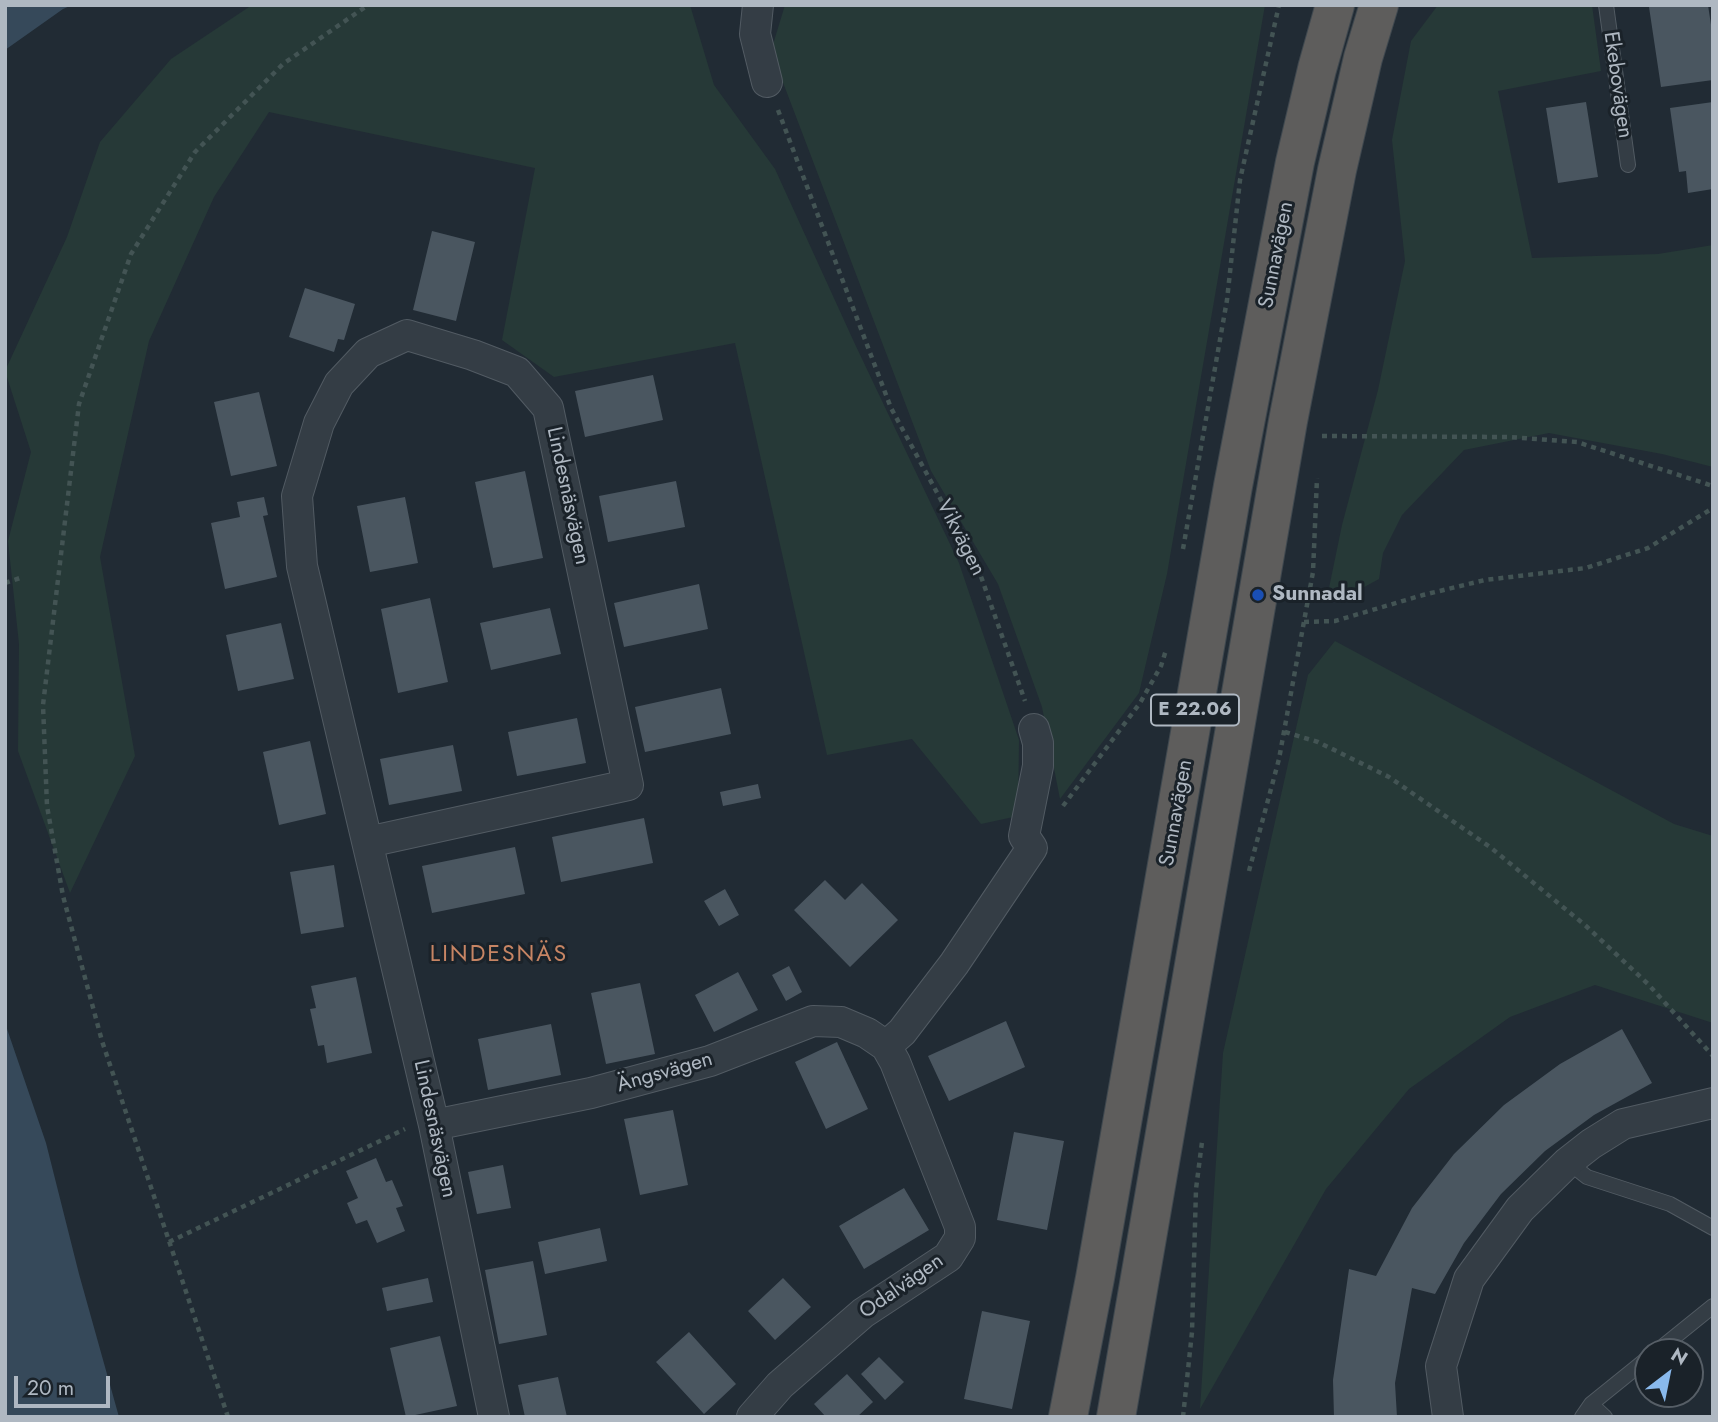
<!DOCTYPE html>
<meta charset="utf-8">
<style>
body{margin:0}
#map{position:relative;width:1718px;height:1422px;overflow:hidden;background:#212b34;font-family:Jost,sans-serif}
canvas{display:block}
.frame{position:absolute;inset:0;border:7px solid #afb8c2;pointer-events:none}
.north{position:absolute;left:1634px;top:1338px;width:70px;height:70px;box-sizing:border-box;background:#1a2229;border:2px solid #565e66;border-radius:50%;rotate:32deg;font-size:19px;font-weight:700;line-height:28px;text-align:center;color:#afb8c2}
.north::after{content:'';display:block;margin:auto;width:24px;height:32px;background:#89b9ec;clip-path:polygon(50% 0,100% 100%,50% 72%,0 100%)}
.scale{position:absolute;left:14px;top:1376px;width:96px;height:32px;box-sizing:border-box;border:4px solid #afb8c2;border-top:0;padding-left:9px;font-size:21px;line-height:24px;white-space:nowrap;color:#afb8c2;-webkit-text-stroke:5px #1a2229;paint-order:stroke}
</style>
<div id="map">
<canvas width="1718" height="1422"></canvas>
<div class="frame"></div>
<div class="north">N</div>
<div class="scale">20 m</div>
</div>
<script>
const ctx = document.querySelector('canvas').getContext('2d');
ctx.lineJoin = 'round';
function fill(path, color) { ctx.fillStyle = color; ctx.fill(path, 'evenodd'); }
const shape = rows => new Path2D(rows.map(r => 'M' + r).join(''));
function stroke(path, color, width, dash) { ctx.strokeStyle = color; ctx.lineWidth = width; ctx.lineCap = dash ? 'butt' : 'round'; ctx.setLineDash(dash || []); ctx.stroke(path); }
function write(font, color, halo, rows, align = 'center') {
  ctx.font = font + ' Jost,sans-serif'; ctx.lineWidth = 6; ctx.setLineDash([]); ctx.textBaseline = 'middle'; ctx.strokeStyle = halo; ctx.fillStyle = color; for (const [text, x, y, turn = 0] of rows) {
    ctx.save(); ctx.translate(x, y); ctx.rotate((+turn || 0) * Math.PI / 180); ctx.textAlign = isNaN(turn) ? turn : align; if (halo) ctx.strokeText(text, 0, 0); ctx.fillText(text, 0, 0); ctx.restore();
  }
}
fill(shape([
 [252,5,690,5,714,85,775,169,854,342,959,563,1019,740,1018,816,981,824,912,739,827,755,735,343,554,377,502,340,535,168,269,112,214,197,149,341,100,557,135,756,70,893,18,751,19,644,8,541,31,452,5,371,67,237,100,142,171,59],
 [785,5,1265,5,1167,574,1139,693,1060,799,1042,707,998,584,931,471,771,51],
 [1438,5,1592,5,1601,71,1498,91,1532,258,1658,254,1713,245,1713,467,1662,454,1549,433,1464,450,1402,515,1383,553,1379,579,1355,592,1329,588,1342,525,1378,390,1405,261,1392,140,1411,41],
 [1335,641,1674,824,1713,836,1713,1023,1595,985,1510,1017,1409,1089,1326,1189,1200,1409,1223,1053,1308,675]
]), '#263937');
fill(shape([
 [5,5,72,5,63,9,5,50],
 [5,1023,46,1143,79,1274,119,1417,5,1417]
]), '#36495a');
fill(shape([
 [1658,5,1708,5,1713,38,1713,80,1661,87,1649,7],
 [1586,102,1598,177,1558,183,1546,108],
 [1713,102,1713,189,1688,193,1686,171,1679,172,1670,108],
 [432,231,475,242,456,321,413,310],
 [305,288,355,304,344,340,338,339,334,352,289,337],
 [653,375,663,420,585,437,575,391],
 [259,392,277,466,231,476,214,402],
 [525,471,543,558,493,568,475,482],
 [676,481,685,527,608,542,599,496],
 [264,497,268,515,263,516,277,577,225,589,211,523,240,517,237,502],
 [405,497,418,563,370,572,357,506],
 [699,584,708,629,624,647,614,603],
 [430,598,448,682,398,693,381,609],
 [550,608,561,654,491,670,480,623],
 [281,623,294,679,238,691,226,635],
 [721,688,731,734,645,752,635,707],
 [577,718,586,763,517,776,508,732],
 [310,741,326,814,279,825,263,752],
 [453,745,462,791,389,805,380,759],
 [758,784,761,798,723,806,720,792],
 [644,818,653,863,561,882,552,837],
 [515,847,525,894,432,913,422,866],
 [334,865,344,927,301,934,290,872],
 [825,880,845,900,862,883,898,920,850,967,794,910],
 [725,889,739,915,719,926,704,901],
 [789,966,802,992,786,1001,772,975],
 [738,972,758,1010,714,1032,695,995],
 [356,977,372,1053,327,1063,324,1045,318,1046,310,1009,316,1008,311,986],
 [640,983,655,1054,606,1064,591,993],
 [1006,1021,1025,1067,949,1101,928,1056],
 [551,1024,561,1075,488,1090,478,1039],
 [1622,1029,1652,1083,1594,1115,1545,1151,1501,1194,1464,1243,1435,1294,1412,1288,1395,1383,1397,1417,1334,1417,1333,1380,1349,1269,1376,1276,1412,1208,1454,1154,1504,1105,1560,1064],
 [837,1042,868,1109,826,1129,795,1062],
 [673,1110,688,1185,640,1195,624,1119],
 [1014,1132,1064,1141,1047,1230,997,1220],
 [376,1158,386,1182,392,1180,403,1206,396,1208,405,1231,377,1243,367,1220,356,1224,347,1203,358,1198,346,1171],
 [503,1165,511,1208,477,1214,468,1172],
 [904,1188,929,1230,864,1269,839,1226],
 [600,1228,607,1261,545,1274,538,1242],
 [533,1261,547,1335,499,1344,485,1270],
 [428,1278,433,1302,387,1311,382,1288],
 [783,1278,811,1307,775,1340,748,1311],
 [982,1311,1030,1321,1012,1409,964,1399],
 [689,1332,736,1384,704,1414,656,1362],
 [440,1336,457,1406,406,1417,390,1348],
 [879,1357,904,1382,885,1400,861,1374],
 [847,1374,873,1402,857,1417,826,1417,814,1404],
 [558,1377,567,1417,525,1417,518,1385]
]), '#4a5660');
const service = shape([
 [1606,5,1628,165],
 [1568,1162,1587,1177,1670,1204,1713,1228],
 [1656,1352,1713,1306],
 [1591,1404,1605,1417],
 [1582,1417,1591,1404,1648,1358]
]);
const minor = shape([
 [758,5,755,34,767,82],
 [368,842,628,785,548,408,517,372,473,355,407,335,368,353,339,384,319,423,297,496,302,566,434,1125,494,1417],
 [886,1046,902,1032,954,964,1032,848,1024,836,1038,766,1038,743,1034,729],
 [434,1125,591,1093,710,1061,813,1021,841,1022,867,1033,886,1046,895,1062,960,1227,960,1238,948,1257,863,1313,780,1385,752,1417],
 [1448,1417,1441,1366,1469,1279,1520,1209,1568,1162,1591,1144,1623,1124,1713,1103]
]);
const trunk = shape([
 [1068,1417,1095,1278,1233,486,1295,162,1317,69,1335,5],
 [1116,1417,1288,421,1337,170,1363,58,1379,5]
]);
stroke(service, '#525b63', 16);
stroke(minor, '#525b63', 32);
stroke(trunk, '#3f484f', 40);
stroke(shape([
 [778,110,891,408,978,568,1025,701],
 [1322,436,1509,437,1577,442,1713,486],
 [1183,549,1227,300,1240,180,1279,5],
 [5,583,23,577],
 [1304,622,1335,621,1423,595,1485,580,1586,568,1648,548,1713,508],
 [1285,732,1318,742,1389,777,1490,847,1586,926,1648,984,1713,1056],
 [1063,806,1140,703,1161,666,1166,650],
 [1249,871,1279,759,1313,572,1317,478],
 [169,1242,405,1129],
 [228,1417,102,1041,63,896,47,806,43,705,79,404,131,254,195,152,283,64,368,5],
 [1183,1417,1192,1332,1196,1189,1202,1142]
]), '#435454', 4.5, [5, 5]);
stroke(service, '#343d45', 14);
stroke(minor, '#343d45', 30);
stroke(trunk, '#5e5d5c', 38);
for (const [x, y, r, color] of [
 [1258,595,7,"#1a4fb4"]
]) { const dot = new Path2D(); dot.arc(x, y, r, 0, 2 * Math.PI); ctx.fillStyle = color; ctx.fill(dot); stroke(dot, '#1a2229', 2.5); }
for (const [x, y, w] of [
 [1195,710,88]
]) { const box = new Path2D(); box.roundRect(x - w / 2, y - 15.5, w, 31, 5); ctx.fillStyle = '#1a2229'; ctx.fill(box); stroke(box, '#afb8c2', 2); }
write('bold 19px', '#afb8c2', null, [
 ["E 22.06",1195,710]
]);
write('21px', '#afb8c2', '#1a2229', [
 ["Ekebovägen",1617,85,82],
 ["Sunnavägen",1277,255,-79],
 ["Lindesnäsvägen",567,496,78],
 ["Vikvägen",960,538,63],
 ["Sunnavägen",1177,813,-80],
 ["Ängsvägen",665,1073,-16],
 ["Lindesnäsvägen",434,1129,78],
 ["Odalvägen",902,1287,-35]
]);
write('bold 21px', '#afb8c2', '#1a2229', [
 ["Sunnadal",1272,595]
], 'left');
ctx.letterSpacing = '2px';
write('23px', '#c78564', '#1a2229', [
 ["LINDESNÄS",499,955]
]);
ctx.letterSpacing = '0px';
</script>
